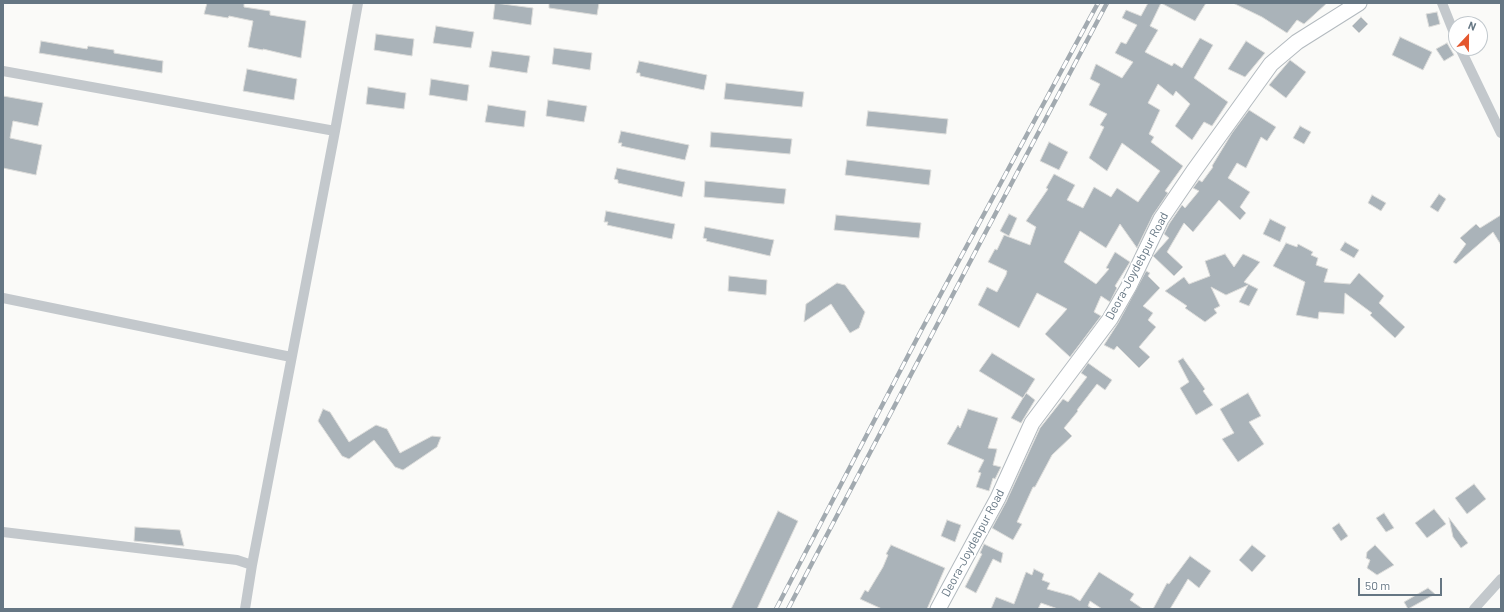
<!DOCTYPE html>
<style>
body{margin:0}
#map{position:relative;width:1504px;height:612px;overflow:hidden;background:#fafaf8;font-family:Barlow,sans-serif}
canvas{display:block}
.frame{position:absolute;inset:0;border:4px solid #657683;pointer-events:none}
.north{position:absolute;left:1448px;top:16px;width:40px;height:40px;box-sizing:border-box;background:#fff;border:1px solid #c1c8cd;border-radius:50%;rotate:22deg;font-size:11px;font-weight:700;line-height:16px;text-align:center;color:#657683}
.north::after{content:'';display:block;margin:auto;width:14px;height:18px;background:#e4572e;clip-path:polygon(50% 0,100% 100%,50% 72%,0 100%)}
.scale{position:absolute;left:1358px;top:578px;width:84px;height:18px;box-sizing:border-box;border:2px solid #657683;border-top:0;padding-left:5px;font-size:12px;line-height:14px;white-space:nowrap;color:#657683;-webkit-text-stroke:3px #fff;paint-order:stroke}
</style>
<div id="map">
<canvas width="1504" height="612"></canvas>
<div class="frame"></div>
<div class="north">N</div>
<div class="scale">50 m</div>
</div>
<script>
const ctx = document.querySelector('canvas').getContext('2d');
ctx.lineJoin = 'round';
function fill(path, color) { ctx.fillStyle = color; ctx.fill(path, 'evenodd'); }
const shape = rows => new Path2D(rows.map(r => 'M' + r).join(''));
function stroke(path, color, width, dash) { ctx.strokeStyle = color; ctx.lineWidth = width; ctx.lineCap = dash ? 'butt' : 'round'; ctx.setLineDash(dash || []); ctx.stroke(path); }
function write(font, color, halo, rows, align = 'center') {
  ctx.font = font + ' Barlow,sans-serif'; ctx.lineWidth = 4; ctx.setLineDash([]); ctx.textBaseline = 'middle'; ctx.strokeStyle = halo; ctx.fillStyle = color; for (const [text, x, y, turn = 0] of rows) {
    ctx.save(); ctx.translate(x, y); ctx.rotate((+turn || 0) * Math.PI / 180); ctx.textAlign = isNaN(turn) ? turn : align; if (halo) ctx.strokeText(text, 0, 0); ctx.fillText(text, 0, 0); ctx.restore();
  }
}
const building = shape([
 [207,3,244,3,244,7,270,11,270,15,306,21,301,58,263,49,263,50,248,47,253,21,229,16,228,18,204,14,207,3],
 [495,3,533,8,531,25,493,19,495,3],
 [549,3,599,3,597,15,549,8,549,3],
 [1148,3,1206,3,1195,21,1161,3,1150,26,1158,30,1145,52,1172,66,1174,63,1182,68,1200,38,1213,45,1194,78,1228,102,1212,126,1204,122,1192,140,1175,126,1190,104,1176,91,1173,96,1158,84,1148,103,1160,110,1149,134,1154,137,1151,142,1183,166,1165,191,1168,193,1153,215,1137,248,1120,224,1106,248,1080,231,1064,262,1096,284,1109,269,1106,268,1115,252,1130,262,1115,286,1117,288,1110,302,1101,296,1094,312,1101,316,1070,357,1045,334,1067,309,1037,293,1019,328,978,305,987,287,997,292,1006,275,1007,271,988,262,995,249,997,250,1004,235,1030,245,1036,227,1026,221,1048,189,1046,188,1054,174,1075,185,1067,200,1083,208,1094,187,1111,197,1117,188,1138,202,1160,171,1122,143,1107,171,1089,158,1104,127,1100,125,1107,114,1089,105,1100,84,1090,79,1096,64,1122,78,1133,62,1115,53,1121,42,1126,44,1137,25,1122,18,1126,10,1141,16,1148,3],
 [1233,3,1327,3,1304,24,1297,20,1287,33,1262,17,1233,3],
 [1437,12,1440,24,1429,27,1426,14,1437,12],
 [1361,17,1368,24,1359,33,1352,26,1361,17],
 [436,26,474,32,471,48,433,43,436,26],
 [376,34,414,39,412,56,374,50,376,34],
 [1400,37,1432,52,1423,70,1392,55,1400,37],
 [41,41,87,49,88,46,114,50,114,53,163,61,162,73,39,53,41,41],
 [1246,41,1265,53,1245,77,1228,69,1246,41],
 [1447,43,1454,55,1444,61,1436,49,1447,43],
 [554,48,592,53,590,70,552,64,554,48],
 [492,51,530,56,527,73,489,67,492,51],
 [1290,60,1306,72,1286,98,1269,85,1290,60],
 [639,61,707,75,704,90,640,76,640,73,636,73,639,61],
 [247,69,297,79,294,100,243,91,247,69],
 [431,79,469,85,467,101,429,95,431,79],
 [726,83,804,92,802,107,724,99,726,83],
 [368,87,406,93,404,109,366,104,368,87],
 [3,96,43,103,38,126,13,121,10,138,42,145,36,175,3,168,3,96],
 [548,100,587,106,584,122,546,116,548,100],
 [488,105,526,111,524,127,485,122,488,105],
 [1249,110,1276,127,1267,141,1261,137,1246,168,1237,163,1228,178,1250,192,1240,207,1246,213,1240,220,1219,200,1193,232,1184,223,1167,252,1183,267,1174,276,1153,256,1169,238,1164,234,1169,224,1182,205,1185,208,1199,191,1193,188,1199,180,1202,182,1213,167,1212,166,1232,133,1249,110],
 [868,111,948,119,946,134,866,126,868,111],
 [1300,126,1311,132,1304,144,1293,138,1300,126],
 [621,131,689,145,685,160,621,146,622,143,618,143,621,131],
 [711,132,792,139,790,154,710,147,711,132],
 [1049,142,1068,152,1059,170,1040,161,1049,142],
 [847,160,931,170,929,185,845,175,847,160],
 [617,168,685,182,682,197,618,183,618,180,614,179,617,168],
 [705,181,786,189,784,204,704,197,705,181],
 [1439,194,1446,199,1438,212,1430,207,1439,194],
 [1372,195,1386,203,1381,211,1368,203,1372,195],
 [606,211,675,224,672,239,607,225,608,222,604,222,606,211],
 [1009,214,1017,218,1009,236,1000,231,1009,214],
 [836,215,921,223,919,238,834,230,836,215],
 [1501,215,1501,245,1493,232,1456,264,1453,262,1466,244,1460,238,1476,224,1480,228,1501,215],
 [1270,219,1286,227,1280,242,1263,234,1270,219],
 [705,227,774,240,770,256,706,241,707,239,703,238,705,227],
 [1345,242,1359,250,1354,258,1340,250,1345,242],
 [1286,243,1297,247,1298,244,1313,252,1311,255,1318,258,1316,265,1328,269,1324,282,1350,284,1359,273,1384,296,1379,303,1405,327,1395,338,1370,315,1372,313,1345,293,1344,314,1319,312,1318,319,1296,315,1305,282,1273,266,1286,243],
 [1225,254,1234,267,1243,254,1260,262,1244,282,1258,289,1249,306,1239,302,1248,285,1226,295,1211,287,1220,306,1214,309,1217,313,1205,322,1185,308,1187,306,1165,291,1184,277,1189,284,1210,276,1205,261,1225,254],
 [1146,271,1150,273,1148,276,1160,288,1143,306,1153,313,1148,320,1156,327,1139,347,1150,357,1139,368,1117,346,1114,350,1104,345,1118,323,1146,271],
 [729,276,767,280,766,295,728,291,729,276],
 [837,283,845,285,865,312,859,328,850,333,831,304,804,322,806,304,837,283],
 [992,353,1035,379,1023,398,979,371,992,353],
 [1183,358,1205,389,1203,391,1213,405,1196,415,1180,388,1189,382,1178,361,1183,358],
 [1088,363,1112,380,1105,390,1097,384,1077,410,1078,411,1064,428,1072,436,1052,455,1035,487,1033,487,1017,522,1022,524,1013,540,992,528,1006,502,1040,428,1063,399,1068,402,1087,377,1081,373,1088,363],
 [1026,393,1035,400,1021,423,1011,418,1026,393],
 [1248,393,1261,416,1249,422,1264,444,1238,462,1222,439,1234,433,1220,409,1248,393],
 [323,409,330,412,349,442,376,425,387,429,400,453,432,436,441,437,437,447,403,470,395,467,374,440,349,459,342,456,318,421,323,409],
 [968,409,998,418,988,448,997,449,993,465,1001,467,995,479,993,478,989,491,976,487,981,473,978,472,984,460,947,444,958,425,960,428,968,409],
 [1474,484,1486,499,1467,514,1455,498,1474,484],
 [1434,509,1446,524,1427,538,1415,523,1434,509],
 [778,511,798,521,769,583,757,609,731,609,778,511],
 [1384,513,1394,528,1386,532,1376,518,1384,513],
 [1449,518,1468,543,1461,548,1453,537,1449,518],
 [947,520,961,525,955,542,941,536,947,520],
 [1339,523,1348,536,1341,541,1332,528,1339,523],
 [135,527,180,530,184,546,134,541,135,527],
 [984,544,1003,553,1001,563,993,559,976,593,965,587,982,554,980,553,984,544],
 [891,545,945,568,927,609,882,609,860,599,865,590,868,592,883,567,888,555,886,554,891,545],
 [1252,545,1266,556,1252,572,1239,560,1252,545],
 [1375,545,1394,565,1377,575,1367,568,1370,560,1366,558,1367,552,1375,545],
 [1190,556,1211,571,1199,588,1188,579,1170,609,1153,609,1167,583,1169,584,1190,556],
 [1034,569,1044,574,1042,580,1050,583,1047,589,1072,596,1080,601,1099,572,1134,594,1130,600,1143,609,1102,609,1090,601,1088,606,1093,609,1058,609,1041,603,1038,609,991,609,996,597,1014,604,1026,572,1032,575,1034,569],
 [1428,588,1435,594,1408,609,1404,602,1428,588]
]);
fill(building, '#aab3b9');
stroke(building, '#dcdcda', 1);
const secondary = shape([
 [938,609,998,498,1032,423,1110,319,1129,286,1161,219,1193,172,1271,64,1297,42,1359,3]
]);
stroke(secondary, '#b3babf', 17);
stroke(shape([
 [1442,3,1456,38],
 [1460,48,1501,133],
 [3,71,335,131,252,565,245,609],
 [335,131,358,3],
 [3,298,291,357],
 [3,532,237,560,252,565],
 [1474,609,1501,579]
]), '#c3c8cc', 10);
stroke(secondary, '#fff', 15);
const rail = shape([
 [776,609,923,327,1098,3],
 [788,609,981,241,1107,3]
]);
stroke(rail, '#a2aab0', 4.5);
stroke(rail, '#fff', 3, [9]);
write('12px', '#657683', '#fff', [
 ["Deora-Joydebpur Road",1137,266,-62],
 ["Deora-Joydebpur Road",973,543,-62]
]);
</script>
